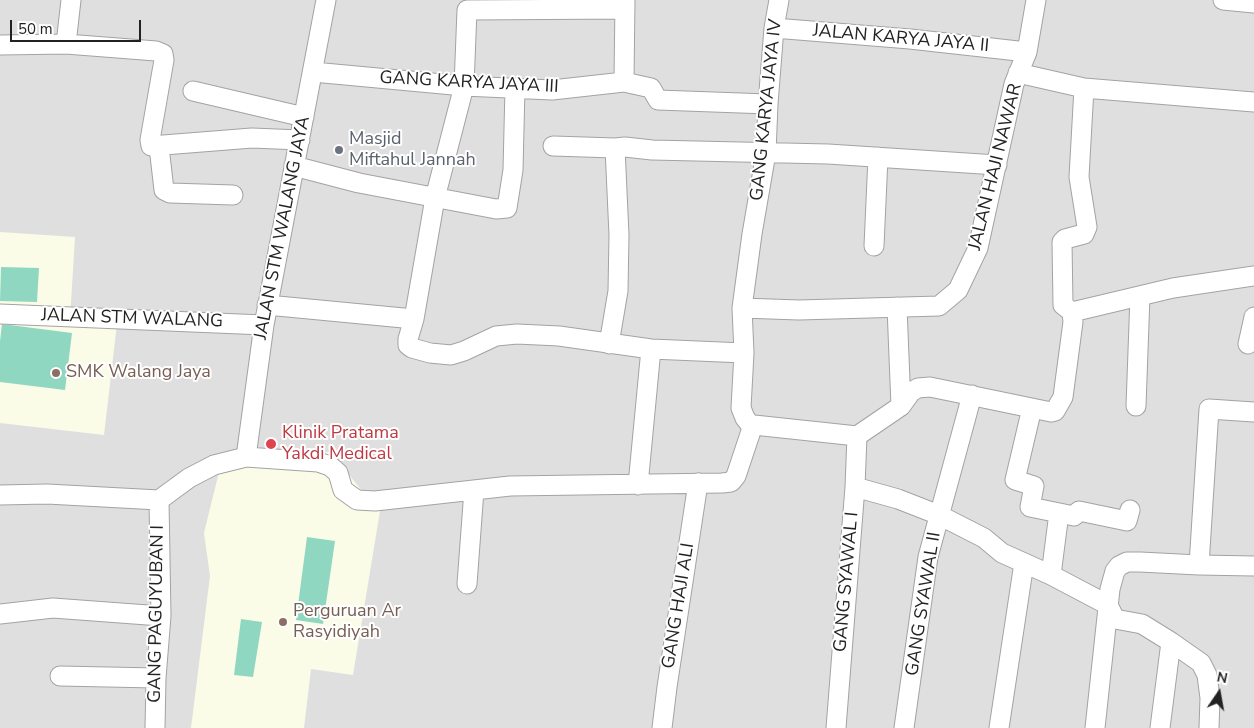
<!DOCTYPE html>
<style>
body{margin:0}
#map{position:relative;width:1254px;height:728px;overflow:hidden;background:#f1efe9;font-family:"Nunito Sans",sans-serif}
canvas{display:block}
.north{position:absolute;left:1194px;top:668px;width:50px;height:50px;-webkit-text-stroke:4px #fff;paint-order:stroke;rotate:12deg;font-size:14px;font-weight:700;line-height:20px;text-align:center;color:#222}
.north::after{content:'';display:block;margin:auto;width:18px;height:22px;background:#222;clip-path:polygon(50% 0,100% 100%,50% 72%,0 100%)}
.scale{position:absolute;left:10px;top:20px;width:131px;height:22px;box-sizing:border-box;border:2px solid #222;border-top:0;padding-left:6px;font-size:15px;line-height:18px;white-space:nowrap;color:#222;-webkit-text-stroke:4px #fff;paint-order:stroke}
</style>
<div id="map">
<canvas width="1254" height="728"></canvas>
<div class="north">N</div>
<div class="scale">50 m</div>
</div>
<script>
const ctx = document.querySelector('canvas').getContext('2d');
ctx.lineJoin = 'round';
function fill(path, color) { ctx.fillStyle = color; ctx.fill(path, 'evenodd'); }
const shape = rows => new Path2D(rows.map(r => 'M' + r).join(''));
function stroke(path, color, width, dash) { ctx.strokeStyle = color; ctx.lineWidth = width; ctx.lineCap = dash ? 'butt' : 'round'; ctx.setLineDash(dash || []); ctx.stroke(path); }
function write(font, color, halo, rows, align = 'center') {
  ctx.font = font + ' "Nunito Sans",sans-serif'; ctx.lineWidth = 4; ctx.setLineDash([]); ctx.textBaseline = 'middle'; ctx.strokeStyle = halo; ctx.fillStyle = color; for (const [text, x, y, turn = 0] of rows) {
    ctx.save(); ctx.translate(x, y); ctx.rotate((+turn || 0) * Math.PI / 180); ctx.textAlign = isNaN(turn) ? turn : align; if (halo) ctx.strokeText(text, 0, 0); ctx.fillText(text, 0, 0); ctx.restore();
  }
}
fill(shape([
 [0,0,1254,0,1254,728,0,728]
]), '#dfdfdf');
fill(shape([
 [0,232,75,237,70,319,117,324,104,435,0,423],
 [331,452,370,501,381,505,353,675,311,669,304,728,191,728,210,576,204,533,219,472,249,458]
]), '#fafce7');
fill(shape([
 [1,267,39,268,37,302,0,301],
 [2,324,72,333,65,390,0,382,0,341],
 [307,537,335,541,323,624,296,620],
 [241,619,262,622,253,677,234,675]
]), '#90d7c2');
const minor = shape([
 [1223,0,1254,3],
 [625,9,467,10,464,86,435,198,414,319,408,339,408,345,412,348,430,353,451,355,464,351,496,336,517,334,559,336,651,349,744,353,742,308,752,234,766,153,768,104,774,28,779,0],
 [774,28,910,39,1027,52],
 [66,44,71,0],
 [0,45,66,44,156,51,163,54,164,60,150,140,151,146,252,138,300,140],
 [313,72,464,86,552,90,624,82,651,88,658,100,768,104],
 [1018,73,1084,88,1079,177,1087,227,1084,234,1065,239,1062,242,1063,305,1072,312],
 [624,82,625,0],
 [1084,88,1254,102],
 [193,91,304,117],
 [553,146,615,148],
 [159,147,164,190,170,193,233,195],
 [294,166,359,183,496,209,507,208,513,170,515,88],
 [874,246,878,157],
 [267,305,414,319],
 [897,307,901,406],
 [742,308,799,310,939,306,958,290,978,248,1014,84,1027,52,1036,0],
 [0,314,264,325],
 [609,344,618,291,619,235,615,148,625,147,652,150,828,154,997,165],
 [1248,344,1254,317],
 [744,353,741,408,745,418,752,427],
 [1136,406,1140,296],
 [1032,408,1015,480,1034,486,1030,507,1074,516,1079,511,1127,521,1130,510],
 [246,457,264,325,326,0],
 [638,485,651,349],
 [855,487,898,499,939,515,984,538,1002,553,1051,575,1108,605,1115,619,1142,624,1171,642,1201,663,1207,675,1210,698,1209,728],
 [0,495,47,494,159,500,189,478,214,465,246,457,318,462,330,466,338,473,343,490,357,500,375,501,510,486,722,483,731,482,736,476,752,428,754,425,857,436,901,406,911,392,918,388,930,387,1051,412,1055,411,1063,397,1073,322,1072,312,1173,288,1254,276],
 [1199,565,1209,409,1254,412],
 [1051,575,1059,513],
 [467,584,474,490],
 [0,614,53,608,161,616],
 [60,676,156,678],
 [155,728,156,678,161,616,159,500],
 [662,728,667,687,698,483],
 [836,728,855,487,857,436],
 [904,728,928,557,972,395],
 [999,728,1024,563],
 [1095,728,1110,589,1115,571,1119,566,1127,562,1140,562,1199,565,1254,566],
 [1160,728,1171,642]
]);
stroke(minor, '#a3a3a3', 21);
stroke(minor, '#fff', 19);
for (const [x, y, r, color] of [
 [339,150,5,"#6b7280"],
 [56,373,5,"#8d6e63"],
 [271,444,6,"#e0444e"],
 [283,622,5,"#8d6e63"]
]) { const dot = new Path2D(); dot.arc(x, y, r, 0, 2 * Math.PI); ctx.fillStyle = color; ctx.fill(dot); stroke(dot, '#fff', 2); }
write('18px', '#222', '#fff', [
 ["JALAN KARYA JAYA II",901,39,5],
 ["GANG KARYA JAYA III",469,83,3],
 ["GANG KARYA JAYA IV",767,110,-84],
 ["JALAN HAJI NAWAR",996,167,-76],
 ["JALAN STM WALANG JAYA",283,228,-79],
 ["JALAN STM WALANG",132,319,2],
 ["GANG SYAWAL I",847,582,-85],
 ["GANG SYAWAL II",924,604,-81],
 ["GANG HAJI ALI",679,606,-81],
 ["GANG PAGUYUBAN I",157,614,-89]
]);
write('18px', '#5b616d', '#fff', [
 ["Masjid",349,140],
 ["Miftahul Jannah",349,161]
], 'left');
write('18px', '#785e54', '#fff', [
 ["SMK Walang Jaya",66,373],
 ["Perguruan Ar",293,612],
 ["Rasyidiyah",293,633]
], 'left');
write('18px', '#be3a42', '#fff', [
 ["Klinik Pratama",282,434],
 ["Yakdi Medical",282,455]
], 'left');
</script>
